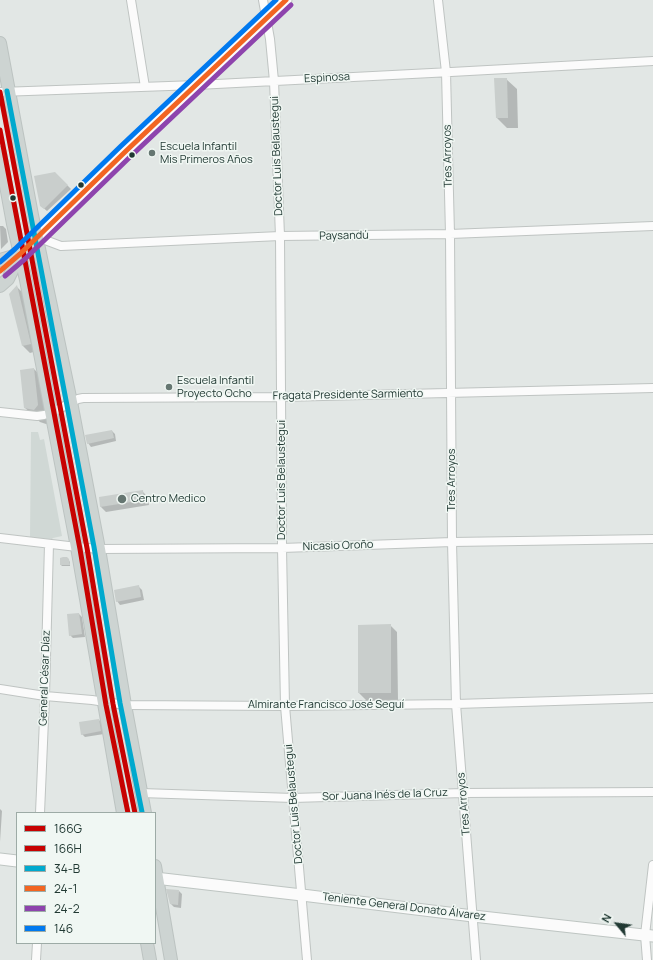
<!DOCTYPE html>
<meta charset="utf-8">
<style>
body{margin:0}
#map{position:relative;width:653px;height:960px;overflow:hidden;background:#e2e7e5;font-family:Manrope,sans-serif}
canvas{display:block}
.legend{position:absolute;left:16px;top:812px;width:140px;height:132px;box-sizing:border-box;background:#f0f7f3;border:1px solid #9daba6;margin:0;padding:5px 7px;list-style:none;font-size:12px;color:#213933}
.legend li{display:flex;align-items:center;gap:8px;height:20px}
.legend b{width:20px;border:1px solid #9daba6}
.north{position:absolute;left:597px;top:904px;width:40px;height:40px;-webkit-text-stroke:3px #f0f7f3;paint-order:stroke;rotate:299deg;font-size:11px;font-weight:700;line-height:16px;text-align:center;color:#213933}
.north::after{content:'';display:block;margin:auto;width:14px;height:18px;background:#213933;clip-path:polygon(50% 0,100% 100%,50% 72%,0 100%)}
</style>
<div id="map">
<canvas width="653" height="960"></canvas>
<ul class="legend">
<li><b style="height:5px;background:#c70201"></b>166G</li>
<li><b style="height:5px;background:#c70201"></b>166H</li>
<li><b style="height:5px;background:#00a9ce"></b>34-B</li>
<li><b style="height:5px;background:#f26522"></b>24-1</li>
<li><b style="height:5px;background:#8e44ad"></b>24-2</li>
<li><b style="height:5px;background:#0079ef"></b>146</li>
</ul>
<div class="north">N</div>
</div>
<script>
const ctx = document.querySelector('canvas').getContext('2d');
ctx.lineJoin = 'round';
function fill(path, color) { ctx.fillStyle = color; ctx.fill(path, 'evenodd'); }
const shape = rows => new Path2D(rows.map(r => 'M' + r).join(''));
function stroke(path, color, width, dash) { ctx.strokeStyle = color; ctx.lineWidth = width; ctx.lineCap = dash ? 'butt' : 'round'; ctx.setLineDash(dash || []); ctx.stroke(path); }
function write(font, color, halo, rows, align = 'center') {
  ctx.font = font + ' Manrope,sans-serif'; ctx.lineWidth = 3; ctx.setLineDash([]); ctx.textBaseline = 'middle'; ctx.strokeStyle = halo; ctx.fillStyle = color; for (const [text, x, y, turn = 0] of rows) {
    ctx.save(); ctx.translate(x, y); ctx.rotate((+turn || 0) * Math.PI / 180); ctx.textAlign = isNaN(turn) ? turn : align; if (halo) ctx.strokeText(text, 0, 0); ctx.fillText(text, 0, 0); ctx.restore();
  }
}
fill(shape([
 [31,432,38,432,40,440,44,439,62,536,53,538,52,539,30,538]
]), '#d0d8d5');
fill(shape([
 [506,79,517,89,518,128,507,128,497,118],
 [55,173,71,189,47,211,41,206],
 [0,226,3,226,6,229,8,242,1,249],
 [17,287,24,294,37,351,30,353,23,346,10,295],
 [34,369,49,384,49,425,40,422,24,407],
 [112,431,115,434,116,441,91,447,88,443],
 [142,491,147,496,149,505,106,512,101,507,100,498],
 [67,558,70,562,70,566,62,566,61,565],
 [138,586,142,590,144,600,120,605,117,601],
 [79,614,82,617,85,637,73,638,70,635],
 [390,625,397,632,398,700,366,700,359,693],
 [99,720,102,723,104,734,85,737,82,734],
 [0,809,2,811,0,842],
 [179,891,182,894,181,908,174,907,171,904]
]), '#0003');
fill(shape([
 [494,78,507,78,508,118,496,118],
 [55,172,68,185,44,209,40,206,34,176],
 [17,285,31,344,22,346,9,294],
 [34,368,38,405,34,410,24,408,20,370],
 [112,430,114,438,87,444,85,435],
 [143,490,144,500,100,507,99,497],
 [63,557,67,557,69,559,70,565,60,565,60,558],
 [139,585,141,597,116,602,114,590],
 [79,613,82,634,69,636,67,614],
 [391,624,391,693,358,693,358,625],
 [99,719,101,731,81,735,79,722],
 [166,889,179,890,178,905,170,904]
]), '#c9cecc');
const street = shape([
 [131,0,145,87],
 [263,0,270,39,274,81,280,236,282,548,285,706,307,960],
 [438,0,446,72,450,234,452,542,456,704,476,960],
 [0,92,197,85,451,72,653,61],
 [37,237,61,246,280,236,450,234,653,226],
 [0,412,37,416,44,415,51,413,78,399,83,398,282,397,653,388],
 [0,538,77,547,99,549,282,548,452,542,653,539],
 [0,689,45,696,92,700,125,705,285,706,456,704,653,698],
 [141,793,293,798,463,793,653,792],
 [40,813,45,696,49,544],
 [36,960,37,943],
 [647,960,645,935,653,865]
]);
const secondary = shape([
 [37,237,126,151,286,0],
 [0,859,17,861],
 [155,878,302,895,473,916,653,936]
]);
const primary = shape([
 [0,43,32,215,71,402,99,549,125,705,145,813],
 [0,153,13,224,26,280,77,547,123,813],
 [0,260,20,254],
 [0,286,8,279,20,254,37,237],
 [155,866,171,960],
 [147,943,150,960]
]);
stroke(street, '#bfc4c2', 10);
stroke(secondary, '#bec5c2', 13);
stroke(primary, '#bcc3c1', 14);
stroke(street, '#fbfbfb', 8);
stroke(secondary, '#fbfbfb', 11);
stroke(primary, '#cdd4d2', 12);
stroke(shape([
 [0,92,87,548,113,704,135,813]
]), '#c70201', 5);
stroke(shape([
 [0,130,80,549,106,705,128,813]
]), '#c70201', 5);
stroke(shape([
 [7,91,94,547,120,703,142,812]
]), '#00a9ce', 5);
stroke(shape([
 [0,271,20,254,126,151,286,0]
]), '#f26522', 5);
stroke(shape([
 [5,276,25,259,131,156,291,5]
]), '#8e44ad', 5);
stroke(shape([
 [0,262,15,249,121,146,276,0]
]), '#0079ef', 5);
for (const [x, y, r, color] of [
 [152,153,4,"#657671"],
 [132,155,3.5,"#213933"],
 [81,185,3.5,"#213933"],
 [13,198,3.5,"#213933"],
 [169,387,4,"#657671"],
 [122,499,5,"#657671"]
]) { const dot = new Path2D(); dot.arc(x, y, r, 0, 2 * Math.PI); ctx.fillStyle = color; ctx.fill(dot); stroke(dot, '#f0f7f3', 1.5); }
write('11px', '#213933', '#f0f7f3', [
 ["Espinosa",327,78,-3],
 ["Doctor Luis Belaustegui",277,156,-92],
 ["Tres Arroyos",448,156,-91],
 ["Paysandú",344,236,-1],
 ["Fragata Presidente Sarmiento",348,395,-1],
 ["Doctor Luis Belaustegui",282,480,-90],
 ["Tres Arroyos",452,480,-90],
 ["Nicasio Oroño",338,546,-2],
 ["General César Díaz",45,678,-88],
 ["Almirante Francisco José Seguí",326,705],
 ["Sor Juana Inés de la Cruz",385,795,-2],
 ["Doctor Luis Belaustegui",294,804,-95],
 ["Tres Arroyos",464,804,-95],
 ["Teniente General Donato Álvarez",404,907,7]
]);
write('11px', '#213933', '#f0f7f3', [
 ["Escuela Infantil",160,147],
 ["Mis Primeros Años",160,160],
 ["Escuela Infantil",177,381],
 ["Proyecto Ocho",177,394],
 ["Centro Medico",131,499]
], 'left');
</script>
